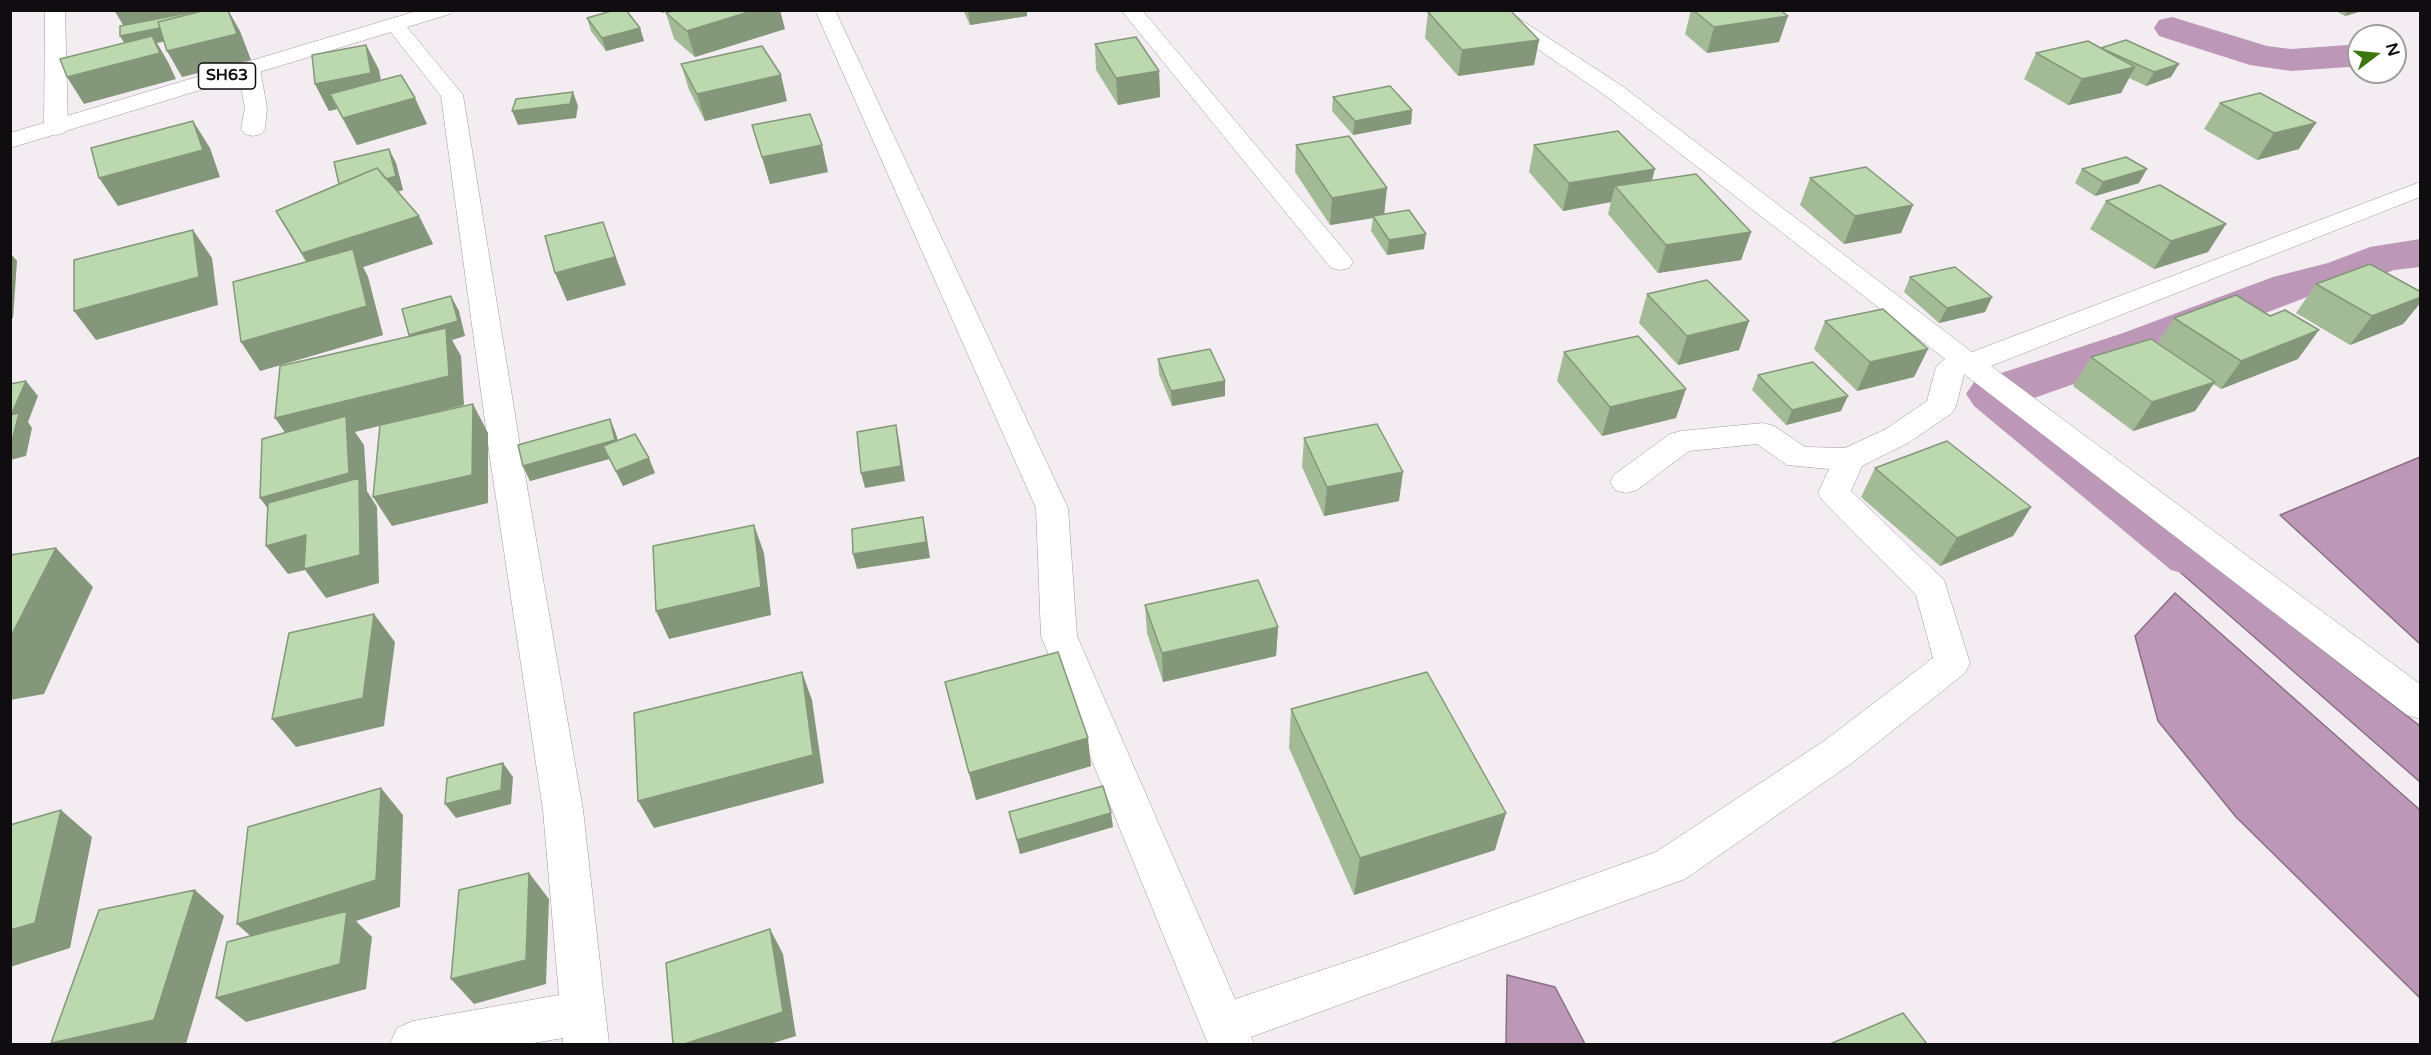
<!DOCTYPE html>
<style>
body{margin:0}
#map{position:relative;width:2431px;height:1055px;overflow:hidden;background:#f3ecf1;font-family:"Varela Round",sans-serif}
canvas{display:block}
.frame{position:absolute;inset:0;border:12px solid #0f0d0f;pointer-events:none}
.north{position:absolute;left:2347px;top:24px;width:60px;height:60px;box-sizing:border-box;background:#fff;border:2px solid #9f9e9f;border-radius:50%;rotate:74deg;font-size:16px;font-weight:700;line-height:24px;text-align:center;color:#0f0d0f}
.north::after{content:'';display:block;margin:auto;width:21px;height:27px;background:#3c760c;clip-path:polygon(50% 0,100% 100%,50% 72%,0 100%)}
</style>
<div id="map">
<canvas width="2431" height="1055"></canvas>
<div class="frame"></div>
<div class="north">N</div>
</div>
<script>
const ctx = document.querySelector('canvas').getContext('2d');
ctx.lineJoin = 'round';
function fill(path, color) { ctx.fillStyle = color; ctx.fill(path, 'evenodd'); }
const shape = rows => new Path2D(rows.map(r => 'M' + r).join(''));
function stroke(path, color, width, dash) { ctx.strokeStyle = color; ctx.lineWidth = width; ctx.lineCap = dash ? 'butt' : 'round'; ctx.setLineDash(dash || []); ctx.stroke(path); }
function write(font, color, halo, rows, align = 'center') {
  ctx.font = font + ' "Varela Round",sans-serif'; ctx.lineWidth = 6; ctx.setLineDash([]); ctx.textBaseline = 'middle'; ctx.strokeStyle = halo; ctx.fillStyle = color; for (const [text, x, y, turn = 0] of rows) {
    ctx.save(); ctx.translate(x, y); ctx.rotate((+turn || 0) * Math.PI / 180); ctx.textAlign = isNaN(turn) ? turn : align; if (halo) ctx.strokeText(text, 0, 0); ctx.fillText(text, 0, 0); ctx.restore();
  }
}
const water = shape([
 [2420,457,2420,644,2280,515,2420,457],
 [2085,489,2146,512,2420,726,2420,782,2085,489],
 [2175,593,2420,810,2420,998,2236,817,2158,721,2135,636,2175,593],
 [1507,975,1555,987,1585,1044,1506,1044,1507,975]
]);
fill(water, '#bd97b7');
stroke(water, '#896e85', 1.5);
fill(shape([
 [2172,17,2267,46,2291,49,2348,45,2359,47,2359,69,2348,67,2291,71,2250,65,2159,36,2154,28,2159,20,2172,17],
 [2420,239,2420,267,2394,270,2360,283,2307,297,2157,355,2031,399,2213,540,2221,555,2213,570,2192,576,2171,570,1974,406,1966,394,1974,382,2123,333,2273,277,2328,263,2370,247,2420,239]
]), '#bd97b7');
const minor = shape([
 [45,10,65,10,68,128,64,133,56,135,48,133,44,128,45,10],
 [815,10,835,10,1068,508,1077,636,1235,999,1376,952,1656,852,1824,741,1933,658,1916,595,1823,501,1818,493,1829,469,1787,465,1757,444,1689,451,1637,490,1626,493,1615,490,1610,482,1615,474,1670,434,1681,431,1763,423,1774,426,1805,447,1845,448,1886,429,1927,401,1936,367,1945,359,1606,96,1481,10,1506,10,1622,86,1972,352,2420,182,2420,197,1991,366,2420,684,2420,719,2407,715,1964,374,1956,406,1952,413,1908,443,1862,466,1851,491,1944,580,1970,663,1965,673,1852,763,1685,879,1251,1037,1254,1044,1208,1044,1041,636,1036,508,815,10],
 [1121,10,1142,10,1349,256,1353,262,1349,268,1340,270,1331,268,1121,10],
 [395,19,402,21,463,95,522,458,583,810,609,1044,563,1044,563,1038,528,1044,390,1044,397,1028,413,1021,559,995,543,810,490,458,441,96,385,25,388,21,395,19],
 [249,62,257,64,260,69,267,108,265,129,261,134,253,136,245,134,241,129,245,108,238,69,241,64,249,62]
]);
const major = shape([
 [420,10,453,10,450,14,10,148,10,133,420,10]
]);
stroke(minor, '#a0999f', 1);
stroke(major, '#a0999f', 1);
fill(minor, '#fff');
fill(major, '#fff');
fill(shape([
 [963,10,1027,10,1027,16,970,25],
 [1691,10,1780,10,1779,42,1707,53,1685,34],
 [2334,10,2365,10,2345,16],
 [1428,12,1539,40,1534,65,1458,76,1425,38],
 [666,13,785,29,695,57,674,39],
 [587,18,640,28,644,41,606,51,591,31],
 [1095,44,1159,71,1160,97,1118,105,1096,70],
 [366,45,379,70,381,81,427,124,357,145,337,109,329,111,315,84],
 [2101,48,2171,77,2146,86,2129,78,2121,93,2068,105,2024,79,2036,53],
 [681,64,787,101,705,121,689,90],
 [2260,93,2299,149,2257,160,2204,129,2220,103],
 [1333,97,1412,110,1411,124,1353,135,1332,111],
 [752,125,828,172,770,184],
 [1296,145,1384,214,1424,249,1387,255,1371,231,1373,218,1330,225,1295,172],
 [1534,145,1751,232,1741,260,1658,273,1608,214,1611,202,1563,211,1529,172],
 [389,149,396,163,403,190,398,192,419,216,433,244,363,267,368,277,383,335,260,371,306,262,276,211,339,184],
 [2082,169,2139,183,2095,196,2075,183],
 [1810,178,1913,205,1901,233,1844,244,1800,205],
 [2106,201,2226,224,2208,252,2154,269,2090,229],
 [1910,277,1992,297,1985,312,1939,323,1904,292],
 [2316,284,2421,292,2421,302,2403,324,2350,345,2296,313],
 [1647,294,1749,321,1739,350,1678,365,1639,323],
 [2174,318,2298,359,2221,389,2213,384,2195,411,2133,431,2073,386,2091,357,2158,343],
 [1825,321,1928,349,1914,377,1857,391,1814,349],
 [1564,352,1676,418,1602,436,1557,381],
 [1158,359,1225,381,1225,396,1172,406,1159,374],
 [1758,375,1841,411,1786,425,1752,390],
 [610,419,616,434,618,440,655,473,623,486,609,459,530,481,523,466],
 [1304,438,1399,501,1324,516,1302,467],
 [1875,468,2031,507,2013,536,1940,566,1861,497],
 [1145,605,1278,627,1276,656,1163,682,1147,633],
 [945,682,1091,766,976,800],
 [1291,709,1495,850,1354,895,1289,748],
 [1009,812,1113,827,1020,854]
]), '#a2ba96');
fill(shape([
 [114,10,196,11,125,28],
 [228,10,240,31,251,60,182,77,167,51],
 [661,10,670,10,662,13],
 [755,10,780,10,785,29,695,57,687,31],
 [968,10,1027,10,1027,16,970,25],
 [2349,10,2365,10,2345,16],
 [1788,16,1779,42,1707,53,1714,27],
 [198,20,206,34,157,43,168,62,176,79,84,104,67,77,128,49,120,36],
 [640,28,644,41,606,51,602,38],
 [1539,40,1534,65,1458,76,1462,50],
 [366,45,379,70,384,99,330,94,337,109,329,111,315,84],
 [2179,64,2171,77,2146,86,2154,72],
 [2135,67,2121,93,2068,105,2082,79],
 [1159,71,1160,97,1118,105,1116,78],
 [781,75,787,101,705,121,697,94],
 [573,92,578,106,576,118,518,125,512,111],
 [415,98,427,124,357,145,343,118],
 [1412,110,1411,124,1353,135,1355,121],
 [193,121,210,148,220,177,118,206,99,178],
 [2316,123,2299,149,2257,160,2274,133],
 [822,145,828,172,770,184,762,157],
 [389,149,396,163,403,190,348,204],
 [1655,169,1648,196,1615,186,1611,202,1563,211,1569,183],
 [2147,169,2139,183,2095,196,2103,182],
 [1387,188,1384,216,1373,216,1373,218,1330,225,1332,198],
 [1913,205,1901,233,1844,244,1855,216],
 [419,216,433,244,363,267,368,277,383,335,260,371,241,342,319,282,302,253],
 [603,222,626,285,567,301,555,273],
 [2226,224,2208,252,2154,269,2171,241],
 [193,230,212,258,218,305,96,340,74,311],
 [1751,232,1741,260,1658,273,1666,245],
 [1426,234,1424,249,1387,255,1389,240],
 [10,253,17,261,13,318,10,319],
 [451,296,459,311,465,336,452,340,461,356,464,405,355,432,364,445,367,491,377,507,379,583,326,598,305,570,288,574,266,546,306,535,360,555,281,526,260,498,295,447,275,418,417,350,409,335],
 [1992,297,1985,312,1939,323,1947,308],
 [2421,297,2421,302,2403,324,2350,345,2372,316],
 [1749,321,1739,350,1678,365,1687,336],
 [2319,330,2298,359,2221,389,2241,361],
 [1928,349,1914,377,1857,391,1870,362],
 [26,381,38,396,28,422,32,428,26,456,10,460,10,413],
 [1225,381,1225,396,1172,406,1171,391],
 [2215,382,2195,411,2133,431,2152,402],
 [1686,389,1676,418,1602,436,1610,407],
 [1848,396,1841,411,1786,425,1792,410],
 [473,404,488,433,488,503,392,526,373,497],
 [610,419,616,434,621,455,603,446,609,459,530,481,523,466],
 [896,425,899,440,905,481,865,488,861,473],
 [649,458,655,473,623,486,616,471],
 [1403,472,1399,501,1324,516,1327,487],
 [2031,507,2013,536,1940,566,1957,538],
 [923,517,926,532,930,558,857,569,853,554],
 [754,525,764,553,771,615,669,639,656,611],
 [56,548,93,587,44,694,10,700,10,638],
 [374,614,395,642,384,726,296,747,272,719],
 [1278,627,1276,656,1163,682,1162,653],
 [802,672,812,700,824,783,654,828,638,801],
 [1088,738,1091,766,976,800,969,773],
 [503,763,513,777,511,804,456,818,445,804],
 [381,788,403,815,400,907,356,921,372,937,366,989,246,1022,216,998,265,949,237,924],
 [61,810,92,837,70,948,10,967,10,930],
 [1111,813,1113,827,1020,854,1017,840],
 [1506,813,1495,850,1354,895,1360,858],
 [529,873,549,899,546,984,474,1004,451,979],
 [195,890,224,916,186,1044,54,1044,51,1043],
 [770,929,783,954,796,1036,770,1044,684,1044]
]), '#84977a');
const building = shape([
 [206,10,228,10,237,34,167,51,158,22,206,10],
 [615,10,626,10,640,28,602,38,587,18,615,10],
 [675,10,755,10,687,31,666,13,675,10],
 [1441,10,1510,10,1539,40,1462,50,1428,12,1441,10],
 [1693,10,1780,10,1788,16,1714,27,1693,10],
 [198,11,198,12,158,22,160,28,120,36,120,26,198,11],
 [152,36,160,53,67,77,60,59,152,36],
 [1136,37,1159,71,1116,78,1095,44,1136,37],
 [2126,40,2179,64,2154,72,2101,48,2126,40],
 [2088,41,2135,67,2082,79,2036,53,2088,41],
 [366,45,371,73,315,84,312,55,366,45],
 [762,46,781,75,697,94,681,64,762,46],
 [401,75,415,98,343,118,330,94,401,75],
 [1390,86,1412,110,1355,121,1333,97,1390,86],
 [573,92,570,104,512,111,516,99,573,92],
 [2260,93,2316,123,2274,133,2220,103,2260,93],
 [810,114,822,145,762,157,752,125,810,114],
 [193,121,203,150,99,178,91,148,193,121],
 [1618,131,1655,169,1569,183,1534,145,1618,131],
 [1349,136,1387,188,1332,198,1296,145,1349,136],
 [389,149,396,176,386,179,377,168,339,184,334,162,389,149],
 [2126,157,2147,169,2103,182,2082,169,2126,157],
 [1866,167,1913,205,1855,216,1810,178,1866,167],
 [377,168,419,216,302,253,276,211,377,168],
 [1696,174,1751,232,1666,245,1615,186,1696,174],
 [2160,185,2226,224,2171,241,2106,201,2160,185],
 [1409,210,1426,234,1389,240,1373,216,1409,210],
 [603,222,615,257,555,273,545,236,603,222],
 [193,230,199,277,74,311,74,260,193,230],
 [353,249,367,306,241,342,233,282,353,249],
 [2370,264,2421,292,2421,297,2372,316,2316,284,2370,264],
 [1955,267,1992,297,1947,308,1910,277,1955,267],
 [1707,280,1749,321,1687,336,1647,294,1707,280],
 [2236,295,2270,316,2285,310,2319,330,2241,361,2174,318,2236,295],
 [451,296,458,321,409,335,402,309,451,296],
 [1883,309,1928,349,1870,362,1825,321,1883,309],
 [446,328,449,376,275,418,280,366,446,328],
 [1638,336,1686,389,1610,407,1564,352,1638,336],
 [2151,339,2215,382,2152,402,2091,357,2151,339],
 [1210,349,1225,381,1171,391,1158,359,1210,349],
 [1813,362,1848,396,1792,410,1758,375,1813,362],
 [26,381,12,413,10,413,10,384,26,381],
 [473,404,472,475,373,497,380,425,473,404],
 [19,413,12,441,10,442,10,415,19,413],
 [346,416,349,473,260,498,262,439,346,416],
 [610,419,615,440,523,466,518,445,610,419],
 [1377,424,1403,472,1327,487,1304,438,1377,424],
 [896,425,901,466,861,473,857,432,896,425],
 [635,434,649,458,616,471,603,446,635,434],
 [1947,441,2031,507,1957,538,1875,468,1947,441],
 [359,478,360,555,304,569,306,535,266,546,268,503,359,478],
 [923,517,926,542,853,554,852,529,923,517],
 [754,525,761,587,656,611,653,546,754,525],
 [56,548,10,638,10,555,56,548],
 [1258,580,1278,627,1162,653,1145,605,1258,580],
 [374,614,363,698,272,719,289,633,374,614],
 [1058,652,1088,738,969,773,945,682,1058,652],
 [802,672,813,755,638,801,634,713,802,672],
 [1427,672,1506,813,1360,858,1291,709,1427,672],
 [503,763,501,790,445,804,447,778,503,763],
 [1103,786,1111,813,1017,840,1009,812,1103,786],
 [381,788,376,880,237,924,248,827,381,788],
 [61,810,35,923,10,930,10,825,61,810],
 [529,873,526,960,451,979,459,890,529,873],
 [195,890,154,1020,51,1043,99,910,195,890],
 [347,911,340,964,216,998,227,942,347,911],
 [770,929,783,1012,684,1044,673,1044,666,963,770,929],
 [1903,1013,1927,1044,1830,1044,1903,1013]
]);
fill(building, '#bcd8af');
stroke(building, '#84977a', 1.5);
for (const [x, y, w] of [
 [227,76,57]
]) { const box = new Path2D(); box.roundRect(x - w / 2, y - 13, w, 26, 4.5); ctx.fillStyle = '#fff'; ctx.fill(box); stroke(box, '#0f0d0f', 1.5); }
write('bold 16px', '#0f0d0f', null, [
 ["SH63",227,76]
]);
</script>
